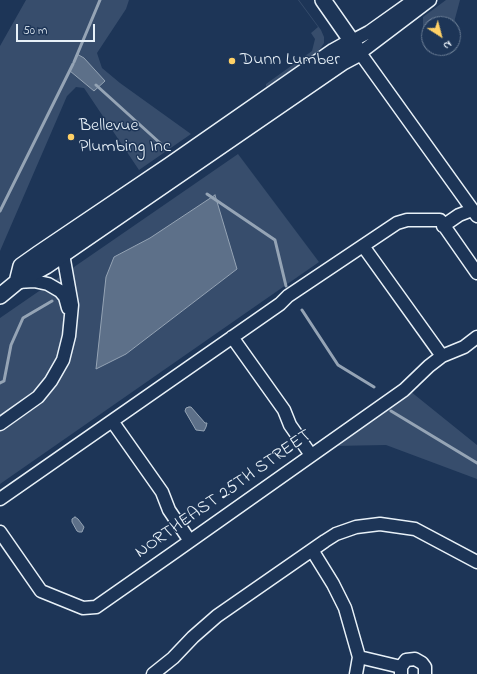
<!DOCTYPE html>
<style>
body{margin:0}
#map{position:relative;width:477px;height:674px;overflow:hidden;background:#1d3557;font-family:"Indie Flower",sans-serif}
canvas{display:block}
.north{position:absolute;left:421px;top:16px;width:40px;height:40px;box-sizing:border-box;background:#1d3557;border:1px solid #6e8097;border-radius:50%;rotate:144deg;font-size:11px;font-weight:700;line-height:16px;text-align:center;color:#e8f1f8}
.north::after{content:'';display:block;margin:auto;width:14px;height:18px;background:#ffd166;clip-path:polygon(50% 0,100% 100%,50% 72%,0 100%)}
.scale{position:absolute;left:16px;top:24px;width:79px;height:18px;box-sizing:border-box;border:2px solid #e8f1f8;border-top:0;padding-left:5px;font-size:12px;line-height:14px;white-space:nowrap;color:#e8f1f8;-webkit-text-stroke:3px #1d3557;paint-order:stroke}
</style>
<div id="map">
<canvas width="477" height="674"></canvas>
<div class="north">N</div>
<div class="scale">50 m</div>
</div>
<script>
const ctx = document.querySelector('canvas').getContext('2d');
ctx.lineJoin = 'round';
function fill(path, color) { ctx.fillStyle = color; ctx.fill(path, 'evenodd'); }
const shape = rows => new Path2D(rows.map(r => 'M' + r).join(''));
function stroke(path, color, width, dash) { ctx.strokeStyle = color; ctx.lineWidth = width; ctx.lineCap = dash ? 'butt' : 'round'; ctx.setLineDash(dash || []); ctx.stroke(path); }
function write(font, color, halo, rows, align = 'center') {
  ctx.font = font + ' "Indie Flower",sans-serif'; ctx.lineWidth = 3; ctx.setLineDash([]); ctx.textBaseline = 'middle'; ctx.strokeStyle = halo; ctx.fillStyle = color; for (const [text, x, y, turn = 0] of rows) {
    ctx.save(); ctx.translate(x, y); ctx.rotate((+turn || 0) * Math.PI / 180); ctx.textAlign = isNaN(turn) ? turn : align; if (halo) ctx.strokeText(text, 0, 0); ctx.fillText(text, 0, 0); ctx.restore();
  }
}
fill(shape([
 [26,0,129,0,126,9,97,53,102,68,120,83,191,134,139,170,84,88,76,87,67,96,0,251,0,46],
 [298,0,299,0,321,30,324,37,324,43,320,49,309,58,266,87,266,84,312,51,315,39,311,33,318,27],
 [446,0,460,0,453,26,453,24,429,24,429,37,427,36,423,30,423,17],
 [238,154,319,262,0,484,0,318],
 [150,238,237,269,126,354,97,368,114,257],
 [410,391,477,445,477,479,386,445,332,446]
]), '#374d6c');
const water = shape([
 [77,54,84,58,105,81,94,91,70,71,77,54],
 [215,195,237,269,126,354,96,369,106,277,114,257,150,238,215,195],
 [189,407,191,407,205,423,207,423,206,427,204,431,196,430,185,411,186,408,189,407],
 [75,517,78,519,84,527,82,532,79,532,77,531,72,522,72,519,75,517]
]);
fill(water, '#5d7089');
stroke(water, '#95a4b5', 1);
stroke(shape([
 [74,62,100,0],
 [96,85,160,143],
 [207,194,275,240,286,286],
 [0,211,73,64],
 [302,310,338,365,374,387],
 [0,383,4,381,11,345,23,318,52,301],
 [391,411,477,463]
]), '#95a4b5', 3);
const minor = shape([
 [430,0,360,53,477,216],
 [352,41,369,32,414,0],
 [443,226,459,215,472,210],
 [363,246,442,356],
 [17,282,34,281,48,284,60,291,65,297,68,308],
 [232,337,284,410,290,425,311,455],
 [112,421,162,492,169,510,190,541],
 [0,424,38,397,51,381,63,360,69,336,72,305,63,254],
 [0,499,280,304,288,296,397,223,407,220,440,220,477,273],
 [0,532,41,591,83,608,96,607,176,551,404,390,429,366,442,356,464,347,477,337],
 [312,550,333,584,345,608,359,657,356,674],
 [359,657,401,667,401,674],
 [401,667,406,660,415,659,422,663,425,667,425,674],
 [153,674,173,658,193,637,217,616,325,541,336,534,356,527,380,524,415,529,477,562]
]);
const major = shape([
 [17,282,21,266,38,254,170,165,334,51,352,41],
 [0,296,17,282,46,266,343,62,360,53,323,0]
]);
stroke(minor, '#e8f1f8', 15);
stroke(major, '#e8f1f8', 18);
stroke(minor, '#1d3557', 12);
stroke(major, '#1d3557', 15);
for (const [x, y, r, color] of [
 [232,61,4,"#ffd166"],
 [71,137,4,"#ffd166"]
]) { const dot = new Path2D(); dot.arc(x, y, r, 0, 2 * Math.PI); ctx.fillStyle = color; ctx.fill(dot); stroke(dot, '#1d3557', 1.5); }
write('18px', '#e8f1f8', '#1d3557', [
 ["Dunn Lumber",240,61],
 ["Bellevue",79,127],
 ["Plumbing Inc",79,148]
], 'left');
write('18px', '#e8f1f8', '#1d3557', [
 ["NORTHEAST 25TH STREET",224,495,-35]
]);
</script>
